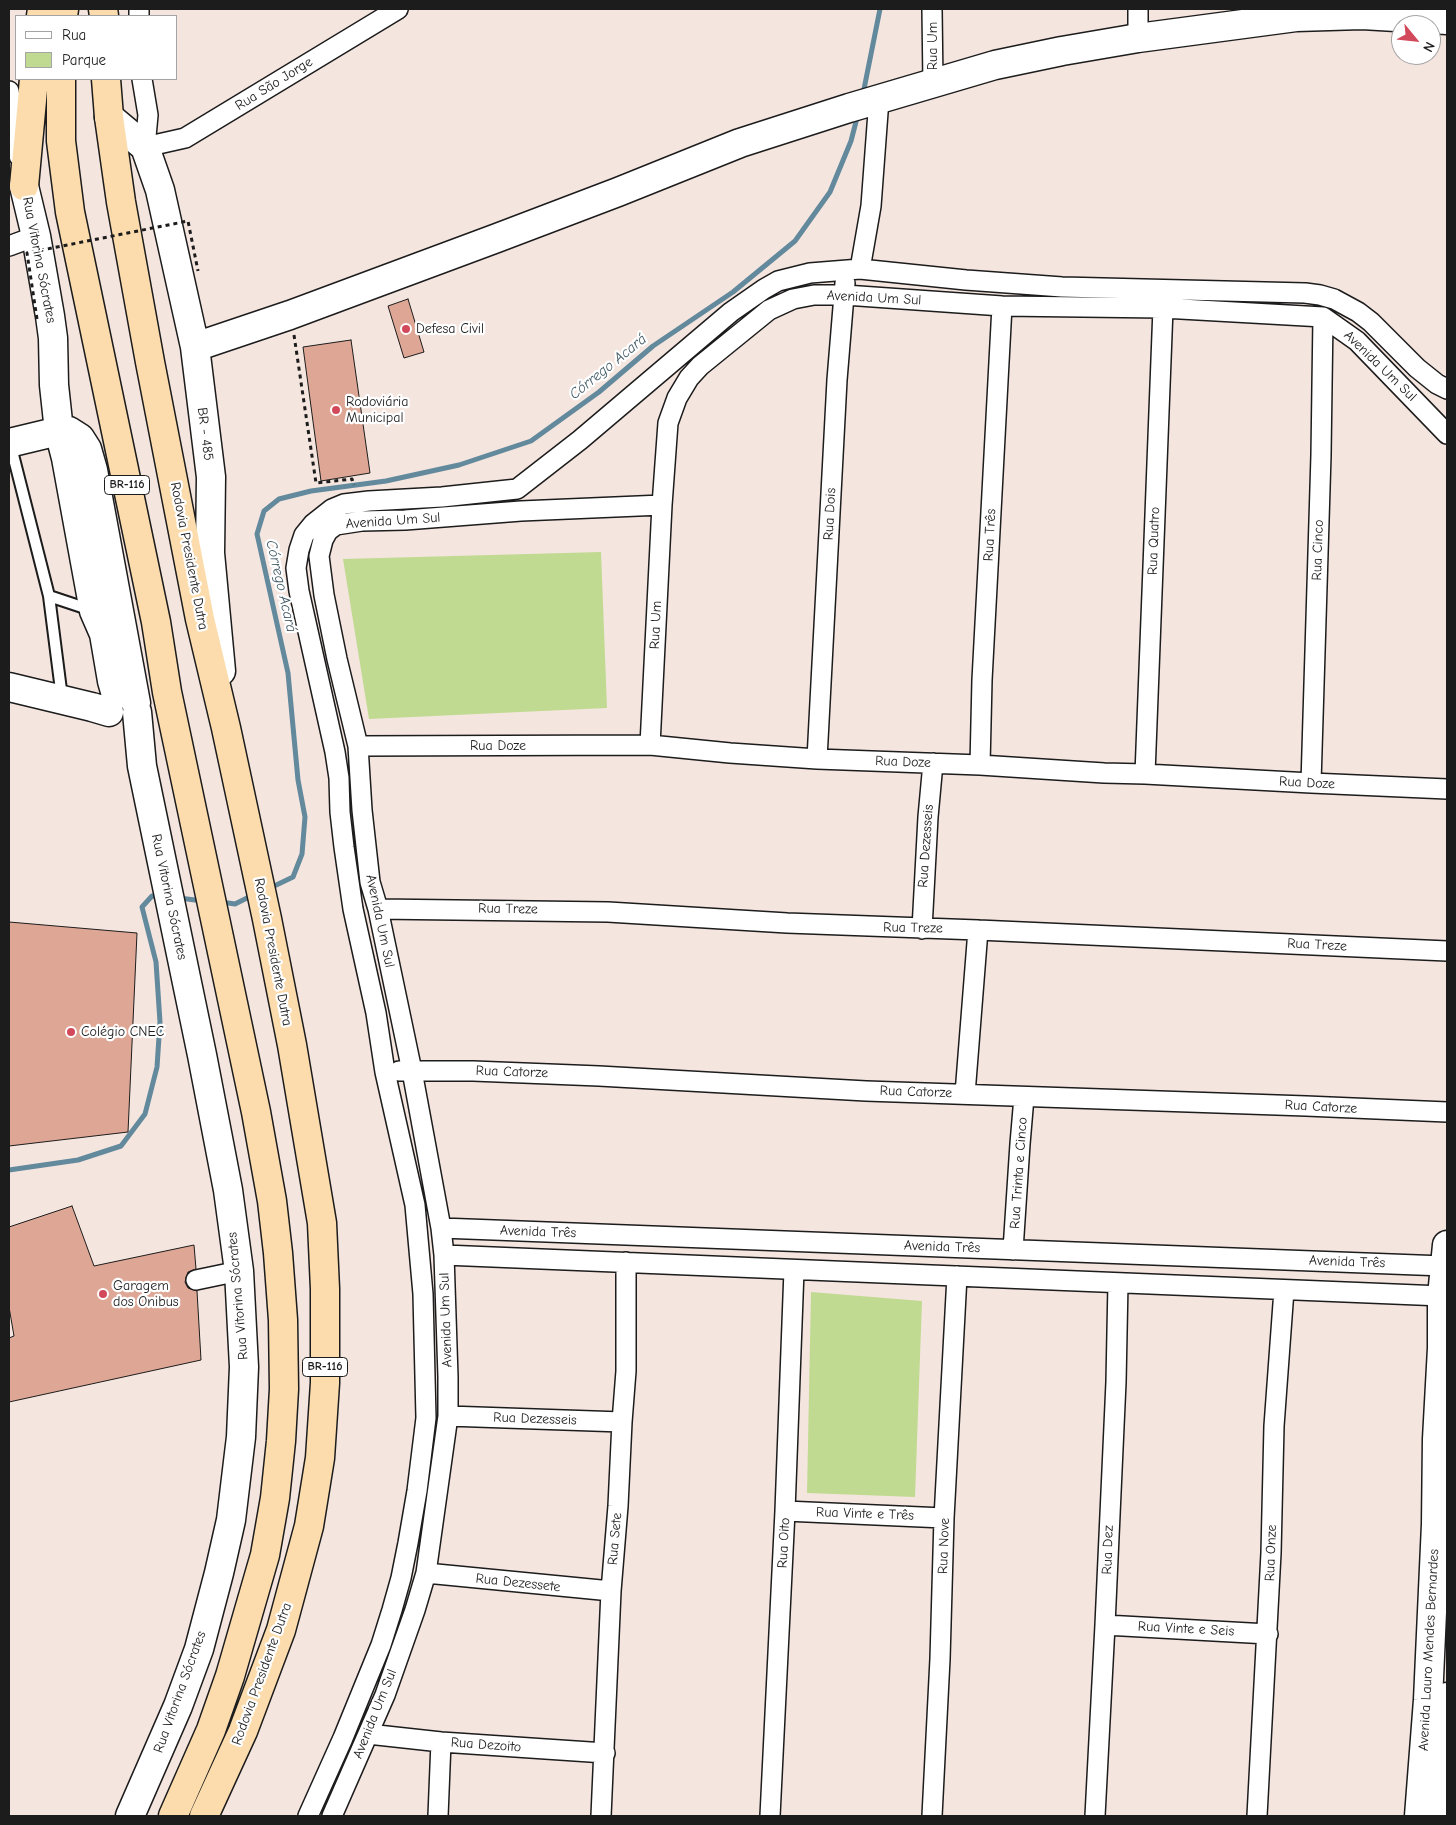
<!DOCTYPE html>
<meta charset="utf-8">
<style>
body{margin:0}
#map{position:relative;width:1456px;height:1825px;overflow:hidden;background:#f5e5df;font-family:"Comic Neue",sans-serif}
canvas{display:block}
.frame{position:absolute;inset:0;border:10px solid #1c1c1c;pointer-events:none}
.legend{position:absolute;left:15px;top:15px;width:162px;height:65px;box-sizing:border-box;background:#fff;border:1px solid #a4a4a4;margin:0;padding:6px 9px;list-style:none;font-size:15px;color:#1c1c1c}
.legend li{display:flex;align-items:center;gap:10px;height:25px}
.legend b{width:25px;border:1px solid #a4a4a4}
.north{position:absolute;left:1391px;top:15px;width:50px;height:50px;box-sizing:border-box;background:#fff;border:1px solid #a4a4a4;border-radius:50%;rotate:118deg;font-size:14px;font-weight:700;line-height:20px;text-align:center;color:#1c1c1c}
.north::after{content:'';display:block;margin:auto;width:18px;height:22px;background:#d1495b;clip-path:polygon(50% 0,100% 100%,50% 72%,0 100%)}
</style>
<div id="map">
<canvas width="1456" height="1825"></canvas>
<div class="frame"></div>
<ul class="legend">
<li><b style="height:6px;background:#fff"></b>Rua</li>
<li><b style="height:14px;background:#c1da91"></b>Parque</li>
</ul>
<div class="north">N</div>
</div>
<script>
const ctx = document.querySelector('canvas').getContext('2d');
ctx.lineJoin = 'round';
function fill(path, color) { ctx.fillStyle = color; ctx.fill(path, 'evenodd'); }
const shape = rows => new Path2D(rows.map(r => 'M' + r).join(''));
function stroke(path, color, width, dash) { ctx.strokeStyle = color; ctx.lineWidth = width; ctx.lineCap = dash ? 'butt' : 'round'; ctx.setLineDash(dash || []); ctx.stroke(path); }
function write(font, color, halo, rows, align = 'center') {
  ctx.font = font + ' "Comic Neue",sans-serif'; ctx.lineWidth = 4.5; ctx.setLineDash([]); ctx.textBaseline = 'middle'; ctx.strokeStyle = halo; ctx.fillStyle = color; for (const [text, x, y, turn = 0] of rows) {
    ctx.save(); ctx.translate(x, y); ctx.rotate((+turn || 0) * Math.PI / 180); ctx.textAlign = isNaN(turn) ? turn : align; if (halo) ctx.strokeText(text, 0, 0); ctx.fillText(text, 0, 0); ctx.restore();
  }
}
fill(shape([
 [601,552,607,708,369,719,343,559],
 [811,1292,922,1301,915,1497,807,1493]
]), '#c1da91');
stroke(shape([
 [863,94,880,9],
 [268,889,293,877,302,854,305,817,298,780,288,673,257,534,264,511,279,499,311,491,386,481,459,465,531,441,599,392,653,346,733,292,795,241,830,192,851,141,858,114],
 [179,898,203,901],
 [221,902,235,904,253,895],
 [9,1170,78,1160,121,1146,145,1114,157,1067,160,1022,156,962,142,907,152,896,160,897]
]), '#62899c', 5);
const building = shape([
 [408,299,424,352,404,358,388,306,408,299],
 [351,340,370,473,321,481,303,347,351,340],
 [9,922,137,933,128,1132,9,1146,9,922],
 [72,1206,94,1266,194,1245,196,1269,188,1272,185,1282,188,1288,197,1291,201,1360,9,1402,9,1338,14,1336,9,1307,9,1227,72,1206]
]);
fill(building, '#dea795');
stroke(building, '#1c1c1c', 1);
const lane = shape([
 [10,443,49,596,62,698],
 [49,596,91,610]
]);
const street = shape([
 [932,9,933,84],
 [1138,9,1138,38],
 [139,16,139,9],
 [142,79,148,115,145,147,185,138,398,9],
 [9,91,19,156],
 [9,246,36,236],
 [860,269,871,206,879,99],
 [650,745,662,505],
 [358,746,650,745,730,753,817,759,980,765,1104,773,1145,774,1311,783,1447,789],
 [817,759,837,380,845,283],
 [980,765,982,680,1002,306],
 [1145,774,1163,308],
 [1311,783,1321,455,1323,317],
 [378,909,608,912,787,923,978,930,1447,951],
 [922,929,928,817,933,763],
 [399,1071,473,1071,599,1076,866,1091,1306,1106,1447,1112],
 [965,1094,978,930],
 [441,1228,1444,1266],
 [1013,1250,1020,1144,1024,1097],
 [444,1255,1442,1296],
 [196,1280,239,1271],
 [448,1416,622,1422],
 [785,1511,944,1518],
 [426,1573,611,1591],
 [1105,1625,1268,1634],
 [368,1734,441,1742,605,1753],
 [308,1816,343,1738,381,1645,392,1610,401,1578,408,1543,417,1491,426,1418,423,1294,415,1205,385,1072,376,1013,353,909,344,847,340,812,339,778,335,752,299,591,296,568,299,550,304,535,313,524,332,509,344,504,369,501,442,497,517,489,580,440,731,312,764,289,778,281,810,273,860,269,966,280,1062,287,1305,293,1320,295,1334,299,1358,312,1371,322,1417,368,1437,384,1447,389],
 [332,1816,385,1695,415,1610,426,1573,448,1416,448,1377,444,1255,441,1228,412,1071,378,909,370,882,362,810,358,746,337,659,324,595,319,556,323,540,328,531,336,525,362,521,405,520,521,511,662,505,668,423,677,398,689,378,700,366,769,310,793,299,814,295,845,295,1002,306,1163,308,1323,317,1357,341,1447,434],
 [438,1816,441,1742],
 [601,1816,611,1591,618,1506,622,1422,626,1371,626,1262],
 [770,1816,785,1511,794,1270],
 [932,1816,940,1659,944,1518,957,1276],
 [1095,1816,1105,1625,1116,1382,1118,1283],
 [1257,1816,1271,1553,1274,1426,1284,1290]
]);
const secondary = shape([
 [109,117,145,147,160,190,195,347,211,477,210,553,221,671],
 [24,186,36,236,50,316,53,338,54,385,59,431,66,458,94,611,104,634,112,681,116,695],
 [195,347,290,315,497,238,618,192,740,143,849,108,995,65,1062,51,1138,38,1296,17,1362,15,1447,20],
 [9,443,59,431,69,431,80,438,87,449,93,470,136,703],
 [9,687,92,707,109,712],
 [130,1816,178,1706,199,1649,219,1573,231,1520,241,1437,244,1367,239,1271,228,1190,202,1055,142,766,137,712],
 [1419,1816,1428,1700,1436,1524,1437,1439,1442,1348,1442,1296,1447,1245],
 [1442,1816,1447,1697]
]);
const highway = shape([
 [103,9,104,16],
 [41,16,42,9],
 [63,16,64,9],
 [61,79,61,141,70,212,156,622,167,692,256,1112,272,1201,278,1253,283,1320,284,1389,281,1441,275,1498,265,1555,230,1676,211,1730,173,1816],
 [106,79,109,117,121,202,150,362,200,619,226,728,267,919,292,1045,322,1223,325,1289,325,1383,320,1458,309,1526,281,1630,243,1731,204,1816],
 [24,186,34,79]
]);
stroke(lane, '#1c1c1c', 14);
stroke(street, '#1c1c1c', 22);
stroke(secondary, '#1c1c1c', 31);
stroke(highway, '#1c1c1c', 31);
stroke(shape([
 [294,335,316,483,352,479,354,485]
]), '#1c1c1c', 3, [4, 4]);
stroke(lane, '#fff', 10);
stroke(street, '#fff', 19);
stroke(secondary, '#fff', 28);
stroke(highway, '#fcdcac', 28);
stroke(shape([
 [37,319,27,253,188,221,198,271]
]), '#1c1c1c', 3, [4, 4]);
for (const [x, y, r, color] of [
 [406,329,5,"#d1495b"],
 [336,410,5,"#d1495b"],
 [71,1032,5,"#d1495b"],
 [103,1294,5,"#d1495b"]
]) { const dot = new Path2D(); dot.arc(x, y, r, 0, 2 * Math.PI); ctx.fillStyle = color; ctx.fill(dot); stroke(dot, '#fff', 2); }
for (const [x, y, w] of [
 [127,485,45],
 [325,1367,45]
]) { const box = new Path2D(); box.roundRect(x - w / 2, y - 9.5, w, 19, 4); ctx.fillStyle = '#fff'; ctx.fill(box); stroke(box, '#1c1c1c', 1); }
write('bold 12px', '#1c1c1c', null, [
 ["BR-116",127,485],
 ["BR-116",325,1367]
]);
write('14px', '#1c1c1c', '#fff', [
 ["Rua Um",933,46,-90],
 ["Rua São Jorge",274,84,-32],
 ["Rua Vitorina Sócrates",39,260,79],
 ["Avenida Um Sul",874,298,3],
 ["Avenida Um Sul",1380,366,44],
 ["BR - 485",205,434,83],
 ["Rua Dois",830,514,-87],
 ["Avenida Um Sul",393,521,-4],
 ["Rua Três",990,535,-87],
 ["Rua Quatro",1154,541,-88],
 ["Rua Cinco",1318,550,-88],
 ["Rodovia Presidente Dutra",189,556,79],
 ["Rua Um",656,625,-87],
 ["Rua Doze",498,746],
 ["Rua Doze",903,762,2],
 ["Rua Doze",1307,783,3],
 ["Rua Dezesseis",926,846,-86],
 ["Rua Vitorina Sócrates",169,897,78],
 ["Rua Treze",508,909,1],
 ["Avenida Um Sul",380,921,78],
 ["Rua Treze",913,928,1],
 ["Rua Treze",1317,945,3],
 ["Rodovia Presidente Dutra",273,952,79],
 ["Rua Catorze",512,1072,2],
 ["Rua Catorze",916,1092,2],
 ["Rua Catorze",1321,1107,3],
 ["Rua Trinta e Cinco",1019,1173,-86],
 ["Avenida Três",538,1232,2],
 ["Avenida Três",942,1247,2],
 ["Avenida Três",1347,1262,2],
 ["Rua Vitorina Sócrates",238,1296,-95],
 ["Avenida Um Sul",446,1320,-92],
 ["Rua Dezesseis",535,1419,2],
 ["Rua Vinte e Três",865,1514,2],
 ["Rua Sete",615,1539,-85],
 ["Rua Oito",784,1543,-87],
 ["Rua Nove",944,1546,-88],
 ["Rua Dez",1108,1550,-88],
 ["Rua Onze",1271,1553,-88],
 ["Rua Dezessete",518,1583,6],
 ["Rua Vinte e Seis",1186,1629,3],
 ["Avenida Lauro Mendes Bernardes",1429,1650,-87],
 ["Rodovia Presidente Dutra",262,1674,-70],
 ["Rua Vitorina Sócrates",180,1692,-70],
 ["Avenida Um Sul",375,1714,-68],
 ["Rua Dezoito",486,1745,4]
]);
write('14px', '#1c1c1c', '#fff', [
 ["Defesa Civil",416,329],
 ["Rodoviária",346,402],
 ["Municipal",346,418],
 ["Colégio CNEC",81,1032],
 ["Garagem",113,1286],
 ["dos Onibus",113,1302]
], 'left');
write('italic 15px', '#455c67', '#fff', [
 ["Córrego Acará",608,367,-39],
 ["Córrego Acará",281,586,77]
]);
</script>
